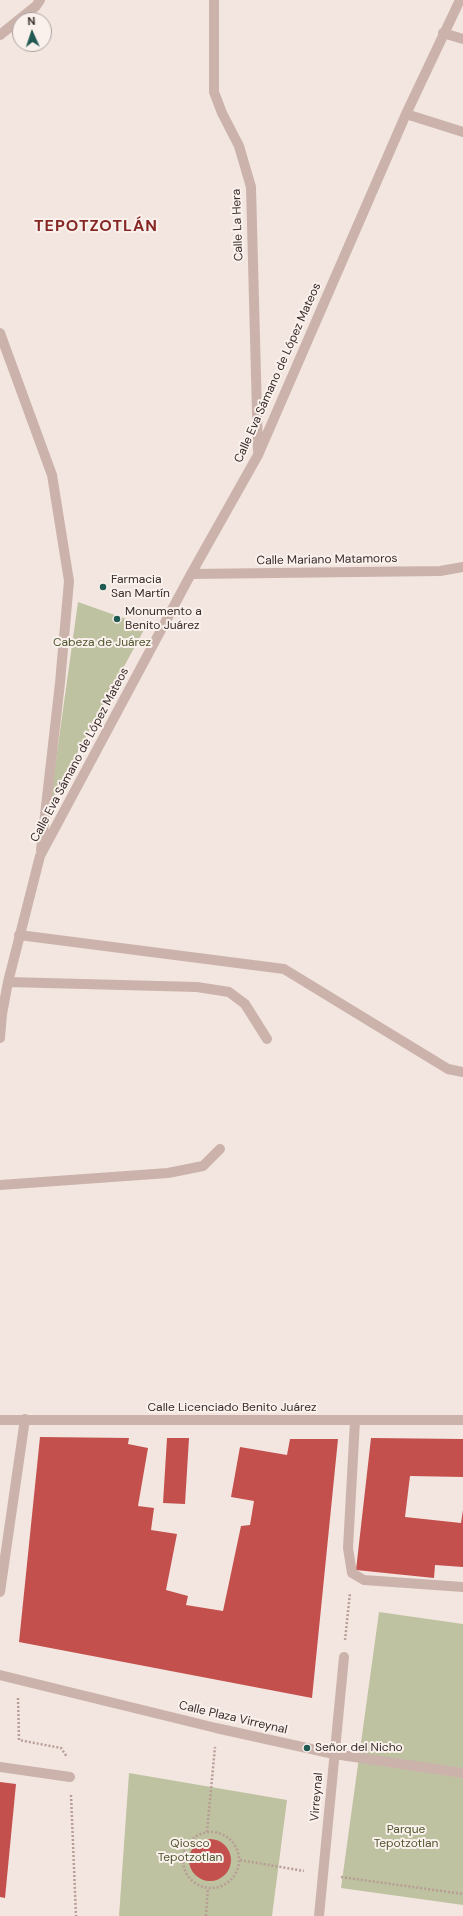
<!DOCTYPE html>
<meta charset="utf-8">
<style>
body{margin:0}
#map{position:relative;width:463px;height:1916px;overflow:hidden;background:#f3e6e0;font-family:"DM Sans",sans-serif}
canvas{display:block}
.north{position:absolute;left:12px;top:12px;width:40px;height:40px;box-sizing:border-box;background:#faf1ed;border:1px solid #ada29f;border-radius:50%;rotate:357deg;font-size:11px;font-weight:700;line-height:16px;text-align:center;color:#392c2b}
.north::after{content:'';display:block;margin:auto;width:14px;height:18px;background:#205a52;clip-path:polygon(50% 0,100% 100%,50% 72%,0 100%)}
</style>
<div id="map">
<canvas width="463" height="1916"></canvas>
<div class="north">N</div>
</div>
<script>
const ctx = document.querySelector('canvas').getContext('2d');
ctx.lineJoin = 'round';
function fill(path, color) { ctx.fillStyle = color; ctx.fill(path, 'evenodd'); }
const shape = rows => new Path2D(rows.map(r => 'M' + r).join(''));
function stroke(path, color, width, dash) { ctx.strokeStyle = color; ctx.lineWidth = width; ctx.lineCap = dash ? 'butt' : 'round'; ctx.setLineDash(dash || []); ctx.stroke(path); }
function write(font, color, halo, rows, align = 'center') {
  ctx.font = font + ' "DM Sans",sans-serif'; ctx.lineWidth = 4; ctx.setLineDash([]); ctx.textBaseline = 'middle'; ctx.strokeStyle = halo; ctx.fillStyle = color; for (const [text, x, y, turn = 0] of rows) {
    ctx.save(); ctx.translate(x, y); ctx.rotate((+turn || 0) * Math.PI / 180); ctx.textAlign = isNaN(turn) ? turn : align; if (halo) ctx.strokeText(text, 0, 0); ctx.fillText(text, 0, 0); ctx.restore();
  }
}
fill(shape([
 [78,602,146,626,50,803],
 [379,1612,463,1624,463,1905,341,1888],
 [129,1773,287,1800,272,1916,119,1916]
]), '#bec2a0');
fill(shape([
 [40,1437,129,1438,128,1444,148,1448,138,1506,154,1508,151,1530,177,1534,166,1590,188,1596,186,1605,223,1611,241,1526,250,1525,254,1501,231,1497,240,1447,287,1455,290,1439,338,1439,312,1698,19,1642],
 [167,1438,189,1438,185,1504,163,1503],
 [371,1438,463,1439,463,1477,410,1476,405,1517,461,1523,463,1510,463,1567,435,1565,434,1578,356,1570],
 [0,1782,16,1784,5,1898,0,1897],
 '189 1860a21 21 0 1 1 42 0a21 21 0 1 1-42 0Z'
]), '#c4504d');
stroke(shape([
 [345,1640,350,1593],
 [18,1698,19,1740,61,1748,67,1757],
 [71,1795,76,1916],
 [207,1832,215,1747],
 '183 1860a28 28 0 1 1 56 0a28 28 0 1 1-56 0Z',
 [240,1860,304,1871],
 [341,1877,463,1894],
 [206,1916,208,1888]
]), '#b79d96', 2.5, [2, 2]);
stroke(shape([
 [214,0,214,92,222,113,239,146,251,187,258,451],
 [443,33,463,39],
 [0,35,36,6,40,0],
 [406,114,463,132],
 [0,333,52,475,69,581,60,683,41,850],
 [191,574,440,571,463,567],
 [19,935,284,969,448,1069,463,1072],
 [8,982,197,987,229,992,245,1004,267,1039],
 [0,1038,2,1014,8,982,40,856,191,574,258,455,406,114,460,0],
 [0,1185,168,1173,203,1166,220,1149],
 [0,1420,463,1420],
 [355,1421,348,1548,352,1573,364,1580,463,1587],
 [0,1592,25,1419],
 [0,1675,216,1728,334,1754,463,1773],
 [0,1767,70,1777],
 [319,1916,344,1657]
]), '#cbb3ac', 10);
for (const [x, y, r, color] of [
 [103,587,4,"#205a52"],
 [117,619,4,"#205a52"],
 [307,1748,4,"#205a52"]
]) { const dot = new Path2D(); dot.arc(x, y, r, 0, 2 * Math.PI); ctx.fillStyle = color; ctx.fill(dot); stroke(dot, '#faf1ed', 1.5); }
write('12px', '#392c2b', '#faf1ed', [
 ["Calle La Hera",238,225,-92],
 ["Calle Eva Sámano de López Mateos",278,373,-66],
 ["Calle Mariano Matamoros",327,560,-1],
 ["Calle Eva Sámano de López Mateos",80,755,-62],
 ["Calle Licenciado Benito Juárez",232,1408],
 ["Calle Plaza Virreynal",233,1718,13],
 ["Virreynal",317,1797,-85]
]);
write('12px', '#392c2b', '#faf1ed', [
 ["Farmacia",111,580],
 ["San Martín",111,594],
 ["Monumento a",125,612],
 ["Benito Juárez",125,626],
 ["Señor del Nicho",315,1748]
], 'left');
write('12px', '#51572f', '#faf1ed', [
 ["Cabeza de Juárez",102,643],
 ["Parque",406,1830],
 ["Tepotzotlan",406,1844],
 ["Qiosco",190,1844],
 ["Tepotzotlan",190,1858]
]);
ctx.letterSpacing = '1px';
write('bold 16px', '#872725', '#faf1ed', [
 ["TEPOTZOTLÁN",96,227]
]);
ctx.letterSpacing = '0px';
</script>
